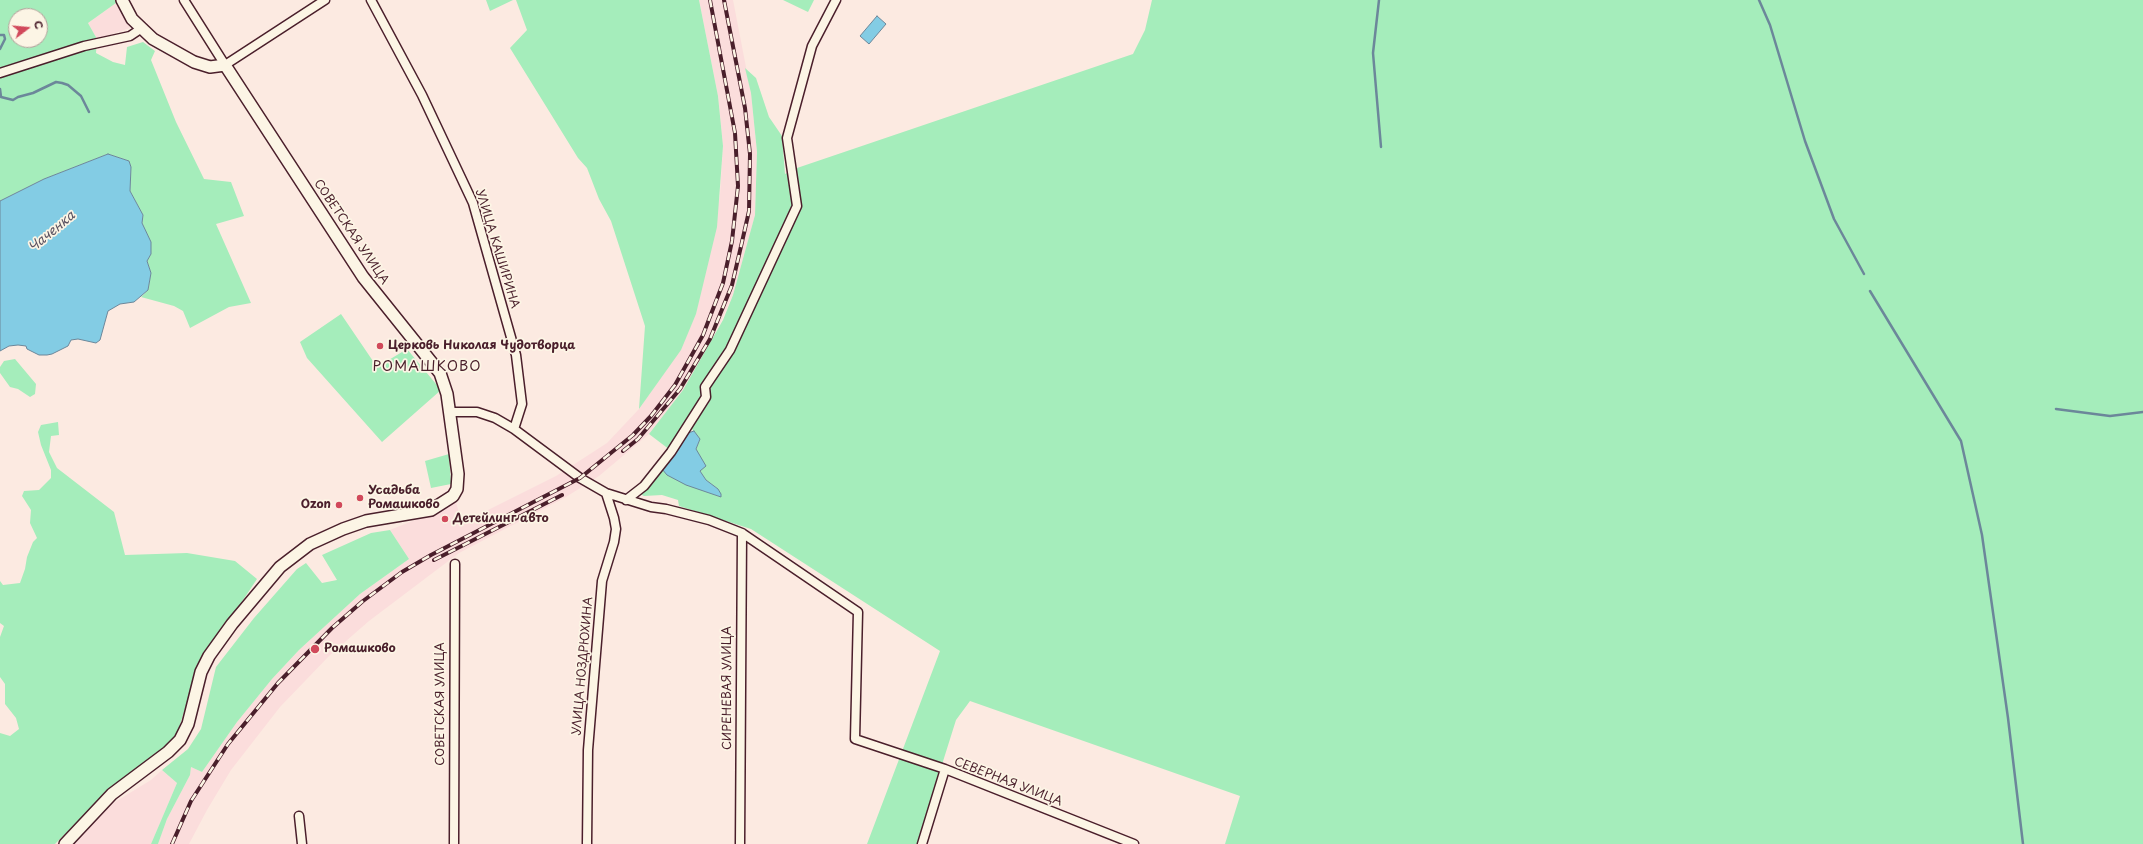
<!DOCTYPE html>
<meta charset="utf-8">
<style>
body{margin:0}
#map{position:relative;width:2143px;height:844px;overflow:hidden;background:#fceae1;font-family:"Playpen Sans",sans-serif}
canvas{display:block}
.north{position:absolute;left:8px;top:8px;width:40px;height:40px;box-sizing:border-box;background:#fcf5e5;border:1px solid #b59f9b;border-radius:50%;rotate:74deg;font-size:11px;font-weight:700;line-height:16px;text-align:center;color:#4a1f2b}
.north::after{content:'';display:block;margin:auto;width:14px;height:18px;background:#d1495b;clip-path:polygon(50% 0,100% 100%,50% 72%,0 100%)}
</style>
<div id="map">
<canvas width="2143" height="844"></canvas>
<div class="north">С</div>
</div>
<script>
const ctx = document.querySelector('canvas').getContext('2d');
ctx.lineJoin = 'round';
function fill(path, color) { ctx.fillStyle = color; ctx.fill(path, 'evenodd'); }
const shape = rows => new Path2D(rows.map(r => 'M' + r).join(''));
function stroke(path, color, width, dash) { ctx.strokeStyle = color; ctx.lineWidth = width; ctx.lineCap = dash ? 'butt' : 'round'; ctx.setLineDash(dash || []); ctx.stroke(path); }
function write(font, color, halo, rows, align = 'center') {
  ctx.font = font + ' "Playpen Sans",sans-serif'; ctx.lineWidth = 3.5; ctx.setLineDash([]); ctx.textBaseline = 'middle'; ctx.strokeStyle = halo; ctx.fillStyle = color; for (const [text, x, y, turn = 0] of rows) {
    ctx.save(); ctx.translate(x, y); ctx.rotate((+turn || 0) * Math.PI / 180); ctx.textAlign = isNaN(turn) ? turn : align; if (halo) ctx.strokeText(text, 0, 0); ctx.fillText(text, 0, 0); ctx.restore();
  }
}
fill(shape([
 [699,0,733,0,751,93,757,152,755,215,733,295,707,351,683,390,649,434,599,476,566,497,459,553,369,621,330,655,280,707,231,770,207,810,189,844,158,844,167,819,190,775,191,767,202,772,237,722,272,679,299,650,360,594,409,559,390,530,420,518,455,499,462,523,556,476,607,443,639,409,680,350,696,314,720,195,723,146,718,96],
 [116,3,130,28,97,39,88,23],
 [162,770,177,783,151,844,72,844,82,831,115,802,151,780]
]), '#fbdddc');
fill(shape([
 [0,0,115,0,116,3,88,23,97,39,96,53,113,62,125,65,127,47,143,42,155,51,151,60,176,122,204,179,231,182,244,216,216,224,251,303,229,307,190,328,183,311,174,306,141,297,148,290,151,273,147,261,151,254,151,243,142,223,143,215,130,191,131,167,129,161,108,154,44,179,0,201],
 [16,16,40,16,40,40,16,40],
 [486,0,513,0,490,11],
 [516,0,699,0,718,96,723,146,717,227,696,314,681,350,639,409,645,326,611,221,599,199,587,168,578,158,510,48,527,30],
 [783,0,814,0,808,12],
 [1152,0,2143,0,2143,844,1225,844,1240,796,970,701,956,720,917,844,867,844,940,651,751,529,679,506,678,500,662,495,644,496,636,491,662,469,702,490,721,497,718,489,706,480,700,471,696,449,700,439,691,428,710,401,710,388,727,363,725,352,702,385,701,396,670,450,649,434,683,390,723,320,733,295,755,215,757,152,751,93,745,68,756,78,769,117,782,136,785,174,797,168,1133,54,1145,30],
 [341,314,377,367,407,349,441,390,382,442,307,358,300,342],
 [15,359,36,384,35,394,30,397,18,389,10,387,0,373,0,367,4,361],
 [58,422,59,435,51,436,49,452,57,468,114,512,125,555,187,553,235,561,257,579,197,669,175,741,97,802,55,844,0,844,0,733,10,736,19,729,16,718,5,704,5,684,0,677,0,637,4,626,0,623,0,581,3,585,20,583,25,569,27,557,33,542,37,538,30,523,31,510,22,496,24,491,39,490,51,478,51,470,41,445,38,432,41,425],
 [449,454,451,484,431,488,425,461],
 [390,530,409,559,360,594,299,650,272,679,237,722,202,772,191,767,190,775,167,819,158,844,151,844,177,783,162,770,188,749,201,729,216,667,254,618,297,569,306,563,322,583,337,580,322,555,371,533]
]), '#a5edbb');
const water = shape([
 [877,16,886,24,869,44,860,36,877,16],
 [108,154,129,161,131,167,130,191,143,215,142,223,151,242,151,254,147,261,151,273,148,290,134,302,120,304,108,311,100,340,96,343,78,339,71,340,68,346,52,354,47,355,39,355,27,349,26,346,18,345,9,346,0,351,0,201,44,179,108,154],
 [694,431,700,439,696,449,706,466,700,471,706,480,718,489,721,494,721,497,686,485,667,475,662,469,688,433,694,431]
]);
fill(water, '#83cce4');
stroke(water, '#6c879a', 1);
stroke(shape([
 [1379,0,1373,53,1381,147],
 [1759,0,1770,25,1805,141,1834,219,1864,274],
 [0,35,4,35,5,39,0,49],
 [0,89,1,97,13,100,18,97,33,93,56,82,62,83,68,85,81,96,89,112],
 [1870,291,1961,441,1982,535,2008,718,2023,844],
 [2056,409,2110,416,2143,412]
]), '#6c879a', 2.5);
const street = shape([
 [184,0,225,65,325,0],
 [371,0,422,95,473,203,516,355,522,404,514,429],
 [0,73,84,46,130,36,142,28],
 [450,412,477,412,495,418,514,429,580,478,606,493,651,507,666,509,709,520,742,533,858,612,855,739,945,769,1134,844],
 [626,500,644,486,671,452,706,397,705,387,730,350,797,206,787,138,812,46,836,0],
 [299,816,302,844],
 [454,844,455,564],
 [587,844,588,750,602,581,614,542,616,529,614,518,606,493],
 [740,844,742,533],
 [922,844,945,769]
]);
const secondary = shape([
 [65,844,112,794,168,752,180,740,188,724,201,672,209,656,232,624,280,567,310,544,343,529,366,521,431,510,453,496,457,489,458,474,447,394,440,373,363,277,225,65,210,67,194,62,153,39,132,19,122,0]
]);
stroke(street, '#4a1f2b', 11);
stroke(secondary, '#4a1f2b', 14);
stroke(street, '#fcf5e5', 8);
stroke(secondary, '#fcf5e5', 11);
const rail = shape([
 [623,451,638,439,680,389,710,339,732,285,742,242,749,211,750,154,745,108,724,0],
 [434,560,562,495],
 [172,844,191,801,228,744,278,683,332,628,363,601,402,572,431,555,580,478,633,435,651,416,675,385,703,335,723,283,732,241,738,186,735,133,710,0]
]);
stroke(rail, '#4a1f2b', 4);
stroke(rail, '#fcf5e5', 2.5, [8]);
for (const [x, y, r, color] of [
 [380,346,4,"#d1495b"],
 [360,498,4,"#d1495b"],
 [339,505,4,"#d1495b"],
 [445,519,4,"#d1495b"],
 [315,649,5,"#d1495b"]
]) { const dot = new Path2D(); dot.arc(x, y, r, 0, 2 * Math.PI); ctx.fillStyle = color; ctx.fill(dot); stroke(dot, '#fcf5e5', 1.5); }
write('12px', '#4a1f2b', '#fcf5e5', [
 ["СОВЕТСКАЯ УЛИЦА",351,232,56],
 ["УЛИЦА КАШИРИНА",497,249,73],
 ["УЛИЦА НОЗДРЮХИНА",583,666,-85],
 ["СИРЕНЕВАЯ УЛИЦА",728,688,-90],
 ["СОВЕТСКАЯ УЛИЦА",441,704,-90],
 ["СЕВЕРНАЯ УЛИЦА",1008,782,21]
]);
write('bold 12px', '#4a1f2b', '#fcf5e5', [
 ["Церковь Николая Чудотворца",388,346],
 ["Усадьба",368,491],
 ["Ромашково",368,505],
 ["Ozon",331,505,"right"],
 ["Детейлинг авто",453,519],
 ["Ромашково",324,649]
], 'left');
write('italic 13px', '#5b5362', '#fcf5e5', [
 ["Чаченка",52,232,-40]
]);
ctx.letterSpacing = '1px';
write('14px', '#4a1f2b', '#fcf5e5', [
 ["РОМАШКОВО",427,367]
]);
ctx.letterSpacing = '0px';
</script>
